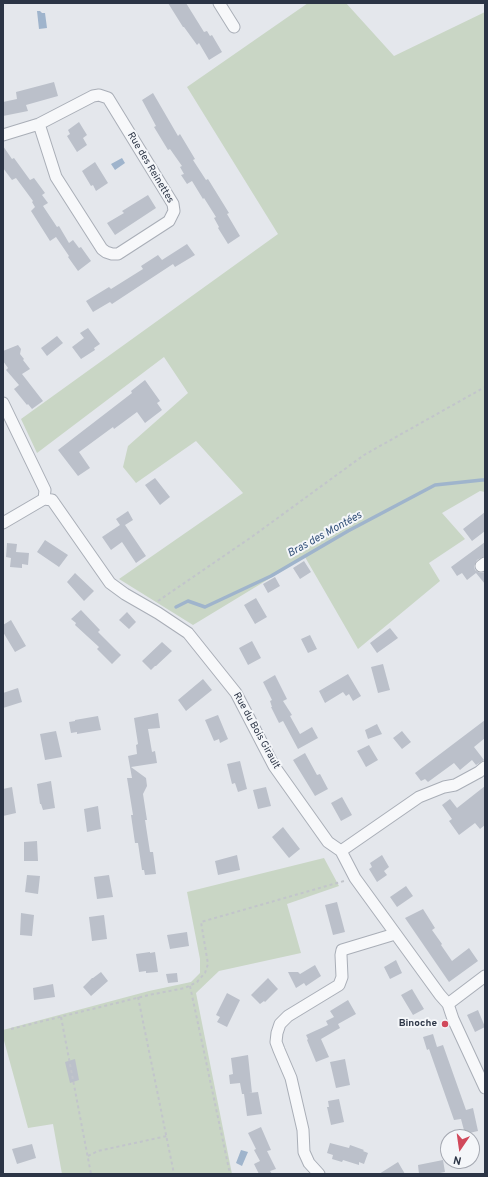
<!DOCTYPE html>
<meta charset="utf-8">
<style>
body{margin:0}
#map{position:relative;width:488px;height:1177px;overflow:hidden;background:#e4e7ec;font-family:Overpass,sans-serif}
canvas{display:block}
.frame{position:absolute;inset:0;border:4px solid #2b3445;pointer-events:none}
.north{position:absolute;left:440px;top:1129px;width:40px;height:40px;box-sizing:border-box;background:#f4f6f9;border:1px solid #a4a8b1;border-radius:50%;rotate:193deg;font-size:11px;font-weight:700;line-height:16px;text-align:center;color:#2b3445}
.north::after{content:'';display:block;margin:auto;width:14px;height:18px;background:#d1495b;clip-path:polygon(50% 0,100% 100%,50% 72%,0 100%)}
</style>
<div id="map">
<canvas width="488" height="1177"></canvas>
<div class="frame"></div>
<div class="north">N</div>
</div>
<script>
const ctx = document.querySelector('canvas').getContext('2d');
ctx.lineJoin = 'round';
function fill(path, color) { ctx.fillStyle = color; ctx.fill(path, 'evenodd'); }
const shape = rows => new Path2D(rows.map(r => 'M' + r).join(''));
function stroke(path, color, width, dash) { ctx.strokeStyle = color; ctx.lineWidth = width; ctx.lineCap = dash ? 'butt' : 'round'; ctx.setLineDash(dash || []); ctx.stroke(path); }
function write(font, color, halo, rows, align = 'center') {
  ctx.font = font + ' Overpass,sans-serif'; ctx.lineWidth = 4; ctx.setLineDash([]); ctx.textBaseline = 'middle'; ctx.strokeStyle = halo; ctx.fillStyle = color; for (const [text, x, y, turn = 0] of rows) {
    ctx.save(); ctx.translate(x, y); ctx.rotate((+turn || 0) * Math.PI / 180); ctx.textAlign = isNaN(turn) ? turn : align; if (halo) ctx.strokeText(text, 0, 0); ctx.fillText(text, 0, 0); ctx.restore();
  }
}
fill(shape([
 [308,3,346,3,394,56,485,12,485,492,480,491,442,513,465,539,429,563,440,581,358,649,305,557,193,625,119,579,243,493,196,441,136,483,123,467,128,446,188,393,164,357,37,453,21,419,278,234,187,87],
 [324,858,339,886,287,904,301,953,219,971,196,993,232,1174,62,1174,53,1124,28,1128,3,1037,3,1030,149,991,191,982,200,973,200,959,187,892]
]), '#c9d6c5');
fill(shape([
 [37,11,40,11,42,13,45,13,47,28,39,29],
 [122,158,125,163,115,170,111,164],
 [241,1150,248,1152,242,1166,236,1163]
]), '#9fb4cc');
stroke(shape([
 [176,607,188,601,205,607,271,576,348,531,435,485,482,480,485,480]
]), '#9fb4cc', 3.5);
fill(shape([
 [168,3,186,3,204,32,207,31,210,36,212,35,222,52,209,60,199,43,197,45,184,27,183,27],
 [54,82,58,96,26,105,28,111,3,116,3,102,17,99,16,92],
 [153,93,178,136,180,134,195,159,193,160,206,180,208,179,229,213,227,214,240,236,228,244,218,228,219,227,214,218,216,217,204,198,203,199,192,181,187,184,181,175,184,174,180,167,182,166,170,149,168,150,154,127,156,126,142,100],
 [79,122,87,135,83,138,87,145,77,152,67,136,70,134,68,130],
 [3,146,12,159,14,158,30,180,34,178,45,193,42,195,48,203,43,206,57,227,59,226,69,243,73,240,79,248,81,247,91,261,78,271,68,257,69,256,56,237,50,241,31,211,35,207,32,202,33,201,16,178,12,180,3,168],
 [95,162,108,183,96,191,93,185,91,186,82,171],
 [148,195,156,208,115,235,107,223,124,213,122,211],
 [187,244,195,255,175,267,173,264,112,304,110,302,93,312,86,301,109,287,111,289,143,269,141,266,158,255,162,260],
 [88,328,100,344,94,348,95,350,81,359,72,347,84,338,80,333],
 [57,336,63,343,47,356,41,348],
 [18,345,21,349,20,354,24,359,23,360,30,369,22,374,43,401,32,409,28,404,27,405,14,389,19,385,6,370,8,368,3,361,3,351],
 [145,380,160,401,157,403,162,410,145,423,137,412,114,429,113,427,79,452,90,468,78,476,58,450,132,393,131,391],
 [155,478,170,497,160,505,145,485],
 [128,511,133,520,125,525,146,556,136,563,122,542,111,550,102,537,120,525,116,519],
 [485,512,485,531,472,541,463,529],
 [45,540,68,555,59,567,37,552],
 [485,542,485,556,477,560,474,566,475,570,478,572,481,573,485,572,485,584,476,573,467,580,462,573,457,576,451,567],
 [7,543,17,544,16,552,29,553,28,565,22,564,22,568,10,567,11,558,6,557],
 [304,561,311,572,300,579,293,568],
 [75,573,94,591,84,601,67,582],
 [275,577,280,586,268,593,263,584],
 [256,598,267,617,255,624,244,605],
 [81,610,100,630,98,632,121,655,112,664,97,649,99,647,75,625,76,623,71,619],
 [127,612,136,622,129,629,119,620],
 [11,620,26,646,15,652,3,632,3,625],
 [390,628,398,638,377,653,370,643],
 [310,635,317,649,308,653,301,639],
 [252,641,261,658,248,665,239,648],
 [162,642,172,651,156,666,155,666,151,670,142,661],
 [383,664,390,690,378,693,371,667],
 [348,674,361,696,353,701,349,694,346,696,343,692,325,703,319,691],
 [275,675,287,699,283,701,292,715,290,716,300,734,312,727,318,738,298,749,283,721,279,723,271,707,272,707,270,701,272,700,263,682],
 [203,679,212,690,186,711,178,700],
 [18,688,22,702,3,708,3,693],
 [158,713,160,728,148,729,152,752,155,751,157,763,131,767,146,778,147,786,143,794,147,820,145,820,150,852,153,852,156,874,145,875,144,870,142,870,138,843,135,843,131,815,133,815,127,778,132,778,128,756,137,754,136,745,138,744,134,718],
 [218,715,228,739,220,743,219,739,214,741,205,720],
 [98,716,101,730,77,734,77,732,71,733,69,722,75,721,75,720],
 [485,720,485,738,474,747,484,760,476,765,472,760,460,770,454,763,428,782,425,779,421,781,415,773],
 [377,724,382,734,368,739,365,730],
 [56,731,62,757,45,760,40,734],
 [402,731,411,742,402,749,393,738],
 [369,745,378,760,366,767,357,751],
 [305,753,317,775,320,774,328,789,315,796,293,760],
 [240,761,247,789,238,792,235,783,232,784,227,764],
 [51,781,55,808,43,810,41,804,40,804,37,784],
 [485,786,485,825,480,829,475,823,459,835,449,821,452,819,442,805,450,799,457,808],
 [12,787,16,813,3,816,3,789],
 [266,787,271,806,258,809,253,790],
 [342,797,352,815,341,821,331,803],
 [98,806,101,829,87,832,84,809],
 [283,827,300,849,289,858,272,837],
 [37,841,38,861,24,861,24,842],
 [237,855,240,870,218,875,215,861],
 [382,855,389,867,384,871,387,875,377,882,369,869,372,867,370,863],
 [27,875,40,876,38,894,25,892],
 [109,875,113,897,97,899,94,877],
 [406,886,413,896,397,907,390,897],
 [337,902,345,932,333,935,325,905],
 [423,909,435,928,432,930,442,944,441,945,452,961,469,948,478,961,449,982,405,918],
 [21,913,34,915,32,936,20,935],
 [104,915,107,939,92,941,89,917],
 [187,932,189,946,170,949,167,935],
 [150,952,150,953,155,952,158,972,146,973,146,971,139,972,136,954],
 [396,960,402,973,390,979,384,967],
 [315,965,321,976,306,986,304,983,296,988,288,972,298,972,300,974],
 [101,972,108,981,91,996,83,987,92,978,93,978],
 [177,973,178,982,168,983,166,974],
 [268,978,278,989,265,1002,264,1001,260,1004,251,995],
 [53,984,55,997,34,1000,33,988],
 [412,989,424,1009,413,1015,401,995],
 [227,993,240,1000,227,1027,217,1022,220,1017,216,1015],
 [348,1000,356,1014,338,1024,340,1028,321,1039,329,1057,316,1062,307,1040,308,1039,306,1035,328,1025,326,1021,334,1017,330,1011],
 [478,1010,485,1027,475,1032,467,1015],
 [433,1034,437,1047,443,1045,466,1110,473,1108,478,1131,465,1134,461,1119,454,1120,429,1049,427,1050,423,1037],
 [248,1055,252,1093,249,1093,258,1092,262,1114,247,1116,244,1094,242,1094,240,1083,230,1084,229,1075,233,1074,231,1058],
 [75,1059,79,1080,70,1083,65,1062],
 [345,1059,350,1085,336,1088,330,1062],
 [339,1099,344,1122,331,1125,327,1107,329,1107,328,1101],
 [261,1127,271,1150,267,1151,276,1169,270,1171,272,1174,259,1174,254,1164,260,1161,254,1150,256,1149,248,1133],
 [330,1143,349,1148,350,1145,364,1150,363,1151,368,1153,364,1164,359,1162,359,1165,343,1160,342,1162,332,1159,333,1155,327,1153],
 [32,1144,36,1158,17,1164,12,1149],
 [443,1160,445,1172,440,1173,440,1174,419,1174,418,1165],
 [398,1162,405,1174,379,1174]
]), '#bbc0ca');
const minor = shape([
 [219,3,234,27],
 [3,135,39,124,93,96,99,95,108,98,173,204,174,211,169,221,118,254,112,254,106,252,102,249,56,177,39,124],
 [3,403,45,490,44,499],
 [44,499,52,500,110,583,125,594,158,613,188,633,236,693,274,766,328,842,341,851,355,878,440,995,448,1004,453,1019,485,1088],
 [3,523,44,499],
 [481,566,485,563],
 [341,851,419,797,444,787,455,785,479,772,485,767],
 [448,1004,485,976],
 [319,1174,309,1163,304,1152,303,1130,291,1078,279,1050,276,1042,277,1033,280,1024,288,1016,339,985,342,977,341,955,342,950,395,934]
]);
stroke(minor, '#a9aeb7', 13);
stroke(shape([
 [158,601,253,536,364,455,485,387],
 [190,986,230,1174],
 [138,997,174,1174],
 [61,1017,91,1174],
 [11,1029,149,995,185,988,197,982,205,973,208,964,201,922,344,881],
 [88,1156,98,1151,167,1136]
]), '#c2c5cb', 2, [3, 3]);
stroke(minor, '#f7f8fa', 11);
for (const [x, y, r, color] of [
 [445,1024,4,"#d1495b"]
]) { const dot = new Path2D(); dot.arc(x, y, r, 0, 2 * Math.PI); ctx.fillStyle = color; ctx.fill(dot); stroke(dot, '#f4f6f9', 1.5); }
write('10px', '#2b3445', '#f4f6f9', [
 ["Rue des Reinettes",150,168,59],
 ["Rue du Bois Girault",256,731,61]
]);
write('bold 10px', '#2b3445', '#f4f6f9', [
 ["Binoche",437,1024]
], 'right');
write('italic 11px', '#34527a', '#f4f6f9', [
 ["Bras des Montées",325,535,-29]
]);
</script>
